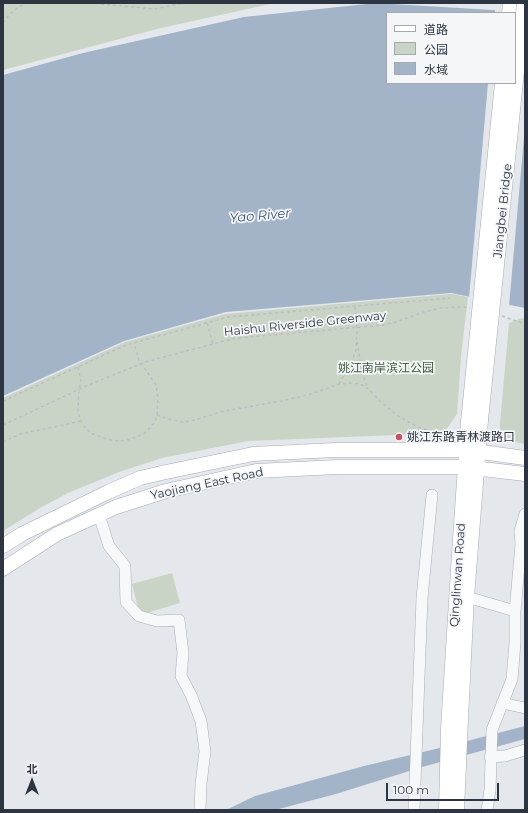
<!DOCTYPE html>
<meta charset="utf-8">
<style>
body{margin:0}
#map{position:relative;width:528px;height:813px;overflow:hidden;background:#e4e7eb;font-family:Montserrat,"Noto Sans SC",sans-serif}
canvas{display:block}
.frame{position:absolute;inset:0;border:4px solid #2d3542;pointer-events:none}
.legend{position:absolute;left:386px;top:12px;width:130px;height:72px;box-sizing:border-box;background:#f4f6f8;border:1px solid #a4a9af;margin:0;padding:5px 7px;list-style:none;font-size:12px;color:#2d3542}
.legend li{display:flex;align-items:center;gap:8px;height:20px}
.legend b{width:20px;border:1px solid #a4a9af}
.north{position:absolute;left:12px;top:761px;width:40px;height:40px;-webkit-text-stroke:3px #f4f6f8;paint-order:stroke;rotate:0deg;font-size:11px;font-weight:700;line-height:16px;text-align:center;color:#2d3542}
.north::after{content:'';display:block;margin:auto;width:14px;height:18px;background:#2d3542;clip-path:polygon(50% 0,100% 100%,50% 72%,0 100%)}
.scale{position:absolute;left:386px;top:783px;width:113px;height:18px;box-sizing:border-box;border:2px solid #2d3542;border-top:0;padding-left:5px;font-size:12px;line-height:14px;white-space:nowrap;color:#2d3542;-webkit-text-stroke:3px #f4f6f8;paint-order:stroke}
</style>
<div id="map">
<canvas width="528" height="813"></canvas>
<div class="frame"></div>
<ul class="legend">
<li><b style="height:5px;background:#fff"></b>道路</li>
<li><b style="height:11px;background:#cad4c6"></b>公园</li>
<li><b style="height:11px;background:#a3b4c8"></b>水域</li>
</ul>
<div class="north">北</div>
<div class="scale">100 m</div>
</div>
<script>
const ctx = document.querySelector('canvas').getContext('2d');
ctx.lineJoin = 'round';
function fill(path, color) { ctx.fillStyle = color; ctx.fill(path, 'evenodd'); }
const shape = rows => new Path2D(rows.map(r => 'M' + r).join(''));
function stroke(path, color, width, dash) { ctx.strokeStyle = color; ctx.lineWidth = width; ctx.lineCap = dash ? 'butt' : 'round'; ctx.setLineDash(dash || []); ctx.stroke(path); }
function write(font, color, halo, rows, align = 'center') {
  ctx.font = font + ' Montserrat,"Noto Sans SC",sans-serif'; ctx.lineWidth = 3.5; ctx.setLineDash([]); ctx.textBaseline = 'middle'; ctx.strokeStyle = halo; ctx.fillStyle = color; for (const [text, x, y, turn = 0] of rows) {
    ctx.save(); ctx.translate(x, y); ctx.rotate((+turn || 0) * Math.PI / 180); ctx.textAlign = isNaN(turn) ? turn : align; if (halo) ctx.strokeText(text, 0, 0); ctx.fillText(text, 0, 0); ctx.restore();
  }
}
fill(shape([
 [3,3,275,3,161,28,3,70],
 [451,294,468,297,461,356,457,414,444,433,248,441,162,458,119,472,68,493,40,508,3,531,3,398,125,342,225,314],
 [522,318,525,319,525,444,519,443,499,435,509,323],
 [172,573,180,603,140,615,132,584]
]), '#cad4c6');
fill(shape([
 [376,3,525,12,525,308,451,293,226,312,124,341,3,396,3,75,83,53,244,17],
 [387,13,515,13,515,83,387,83],
 [525,726,525,739,422,767,336,794,275,810,226,810,255,796,364,766,444,747]
]), '#a3b4c8');
fill(shape([
 [495,8,525,10,525,126,509,306,469,298,488,83,515,83,515,13,495,13]
]), '#e4e7eb');
const minor = shape([
 [99,515,109,546,125,566,126,602,139,616,157,621,179,620,183,653,181,676,191,695,201,721,205,751,201,784,200,810],
 [467,597,515,611],
 [502,703,525,708],
 [490,757,505,756,525,750],
 [414,810,422,598,432,495],
 [487,810,490,790,492,730,512,679,515,643,515,611,521,544,520,531,525,514]
]);
const major = shape([
 [509,13,510,3],
 [3,546,22,534,108,492,140,478,166,472,253,454,335,450,467,450,525,458],
 [3,569,57,534,116,507,166,491,256,471,337,467,465,467,525,474],
 [446,810,448,729,459,554,468,422],
 [457,810,461,719,467,597,481,420]
]);
stroke(minor, '#a9aeb5', 12);
stroke(major, '#a5abb6', 15);
stroke(shape([
 [89,3,155,9,183,3],
 [3,23,8,16,16,9,26,3],
 [502,316,525,324],
 [207,323,213,344],
 [357,342,362,371,367,387],
 [78,367,81,382,79,389,78,411,81,421,85,428,93,434,107,439,118,441,128,440,144,434,155,422,157,415,158,398,156,385,146,370,140,364,134,343],
 [339,384,352,361,356,350,357,328,355,306],
 [3,401,126,345,228,317,450,298],
 [157,415,172,420,182,422,191,421,224,411,281,401,308,395,339,384,352,383,360,384,366,387,380,401,398,416,416,426,429,431],
 [3,425,84,387,145,362,213,344,231,339,249,337,383,325,396,322,424,312,441,308,463,307,470,308],
 [3,442,20,434,63,425,80,421]
]), '#babec3', 1.5, [3, 3]);
stroke(minor, '#f7f8fa', 11);
stroke(major, '#fff', 14);
const majorBridge = shape([
 [481,420,524,3],
 [468,422,502,83]
]);
stroke(majorBridge, '#a5abb6', 15, []);
stroke(majorBridge, '#fff', 14);
for (const [x, y, r, color] of [
 [399,437,4,"#c55564"]
]) { const dot = new Path2D(); dot.arc(x, y, r, 0, 2 * Math.PI); ctx.fillStyle = color; ctx.fill(dot); stroke(dot, '#f4f6f8', 1.5); }
write('12px', '#2d3542', '#f4f6f8', [
 ["Jiangbei Bridge",503,211,-84],
 ["Haishu Riverside Greenway",305,324,-6],
 ["Yaojiang East Road",207,484,-12],
 ["Qinglinwan Road",458,575,-86]
]);
write('12px', '#415d3c', '#f4f6f8', [
 ["姚江南岸滨江公园",386,368]
]);
write('12px', '#2d3542', '#f4f6f8', [
 ["姚江东路青林渡路口",407,437]
], 'left');
write('italic 13px', '#3a5373', '#f4f6f8', [
 ["Yao River",260,216,-5]
]);
</script>
